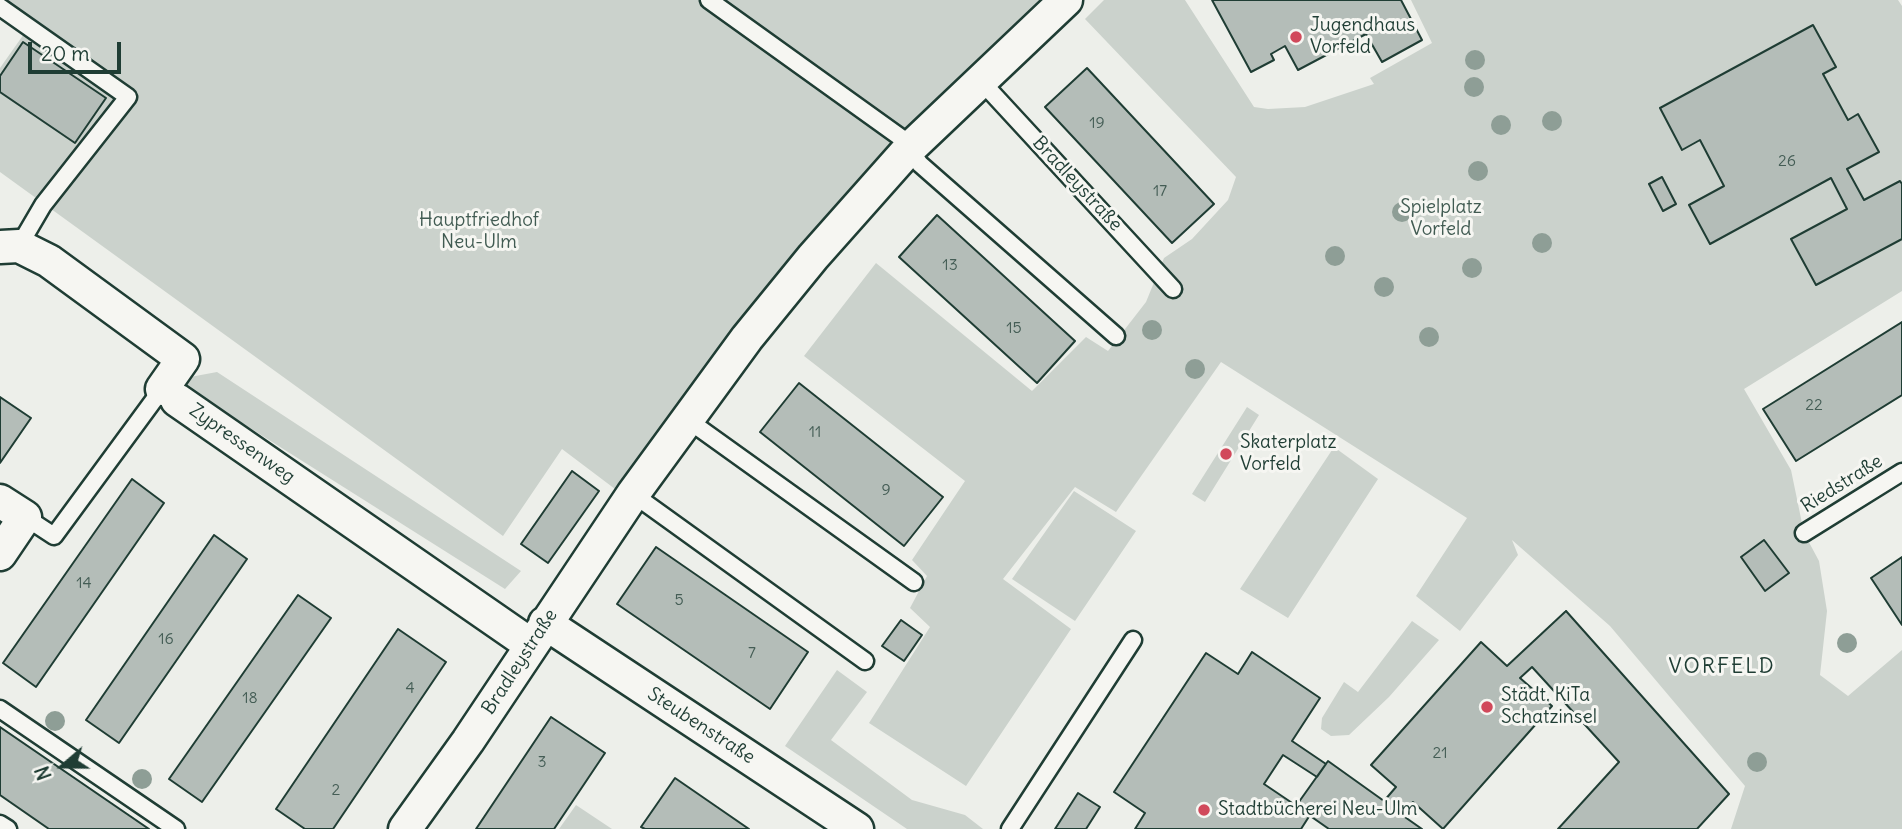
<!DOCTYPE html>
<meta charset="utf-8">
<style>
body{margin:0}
#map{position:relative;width:1902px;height:829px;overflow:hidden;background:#edefea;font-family:Delius,sans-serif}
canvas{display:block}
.north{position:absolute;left:28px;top:731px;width:70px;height:70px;-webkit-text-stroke:5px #f6f6f2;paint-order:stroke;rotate:250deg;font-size:19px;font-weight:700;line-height:28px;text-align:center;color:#1f3d34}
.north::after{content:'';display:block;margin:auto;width:24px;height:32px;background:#1f3d34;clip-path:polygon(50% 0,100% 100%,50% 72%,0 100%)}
.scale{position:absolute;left:28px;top:42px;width:93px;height:32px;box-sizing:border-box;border:4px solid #1f3d34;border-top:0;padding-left:9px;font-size:21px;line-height:24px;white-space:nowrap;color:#1f3d34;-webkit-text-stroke:5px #f6f6f2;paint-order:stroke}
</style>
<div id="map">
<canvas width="1902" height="829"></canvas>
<div class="north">N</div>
<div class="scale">20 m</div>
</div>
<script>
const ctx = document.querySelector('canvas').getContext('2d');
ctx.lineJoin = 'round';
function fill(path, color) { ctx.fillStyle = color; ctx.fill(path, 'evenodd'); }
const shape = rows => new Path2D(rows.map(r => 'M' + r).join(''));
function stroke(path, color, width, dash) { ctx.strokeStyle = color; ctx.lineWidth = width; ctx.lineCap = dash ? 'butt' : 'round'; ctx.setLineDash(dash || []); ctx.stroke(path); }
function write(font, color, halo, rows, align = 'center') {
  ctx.font = font + ' Delius,sans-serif'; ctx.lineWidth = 6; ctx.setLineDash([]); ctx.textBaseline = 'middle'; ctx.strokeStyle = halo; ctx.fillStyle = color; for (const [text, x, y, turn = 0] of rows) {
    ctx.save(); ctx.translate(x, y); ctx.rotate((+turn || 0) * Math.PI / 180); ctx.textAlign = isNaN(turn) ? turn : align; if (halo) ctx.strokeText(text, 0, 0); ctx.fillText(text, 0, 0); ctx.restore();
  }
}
fill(shape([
 [0,0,1055,0,619,492,562,449,503,536,0,172,0,68,31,24],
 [1104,0,1185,0,1254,107,1268,109,1305,107,1374,84,1370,78,1432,43,1411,0,1898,0,1902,6,1902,291,1744,389,1791,470,1804,533,1819,561,1827,611,1820,675,1848,696,1902,650,1902,829,1731,829,1745,786,1610,626,1512,540,1518,555,1460,631,1416,596,1467,518,1221,362,1116,512,1075,487,1003,579,1071,629,966,786,869,723,930,627,910,608,927,576,912,560,965,481,804,356,876,263,1032,391,1086,337,1108,351,1146,302,1164,258,1192,239,1228,200,1236,177,1085,19],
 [217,372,521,571,505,589,174,380],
 [1247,407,1259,415,1205,502,1192,494],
 [1334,447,1378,479,1288,618,1240,589],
 [1074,491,1136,531,1075,621,1012,579],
 [1412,621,1439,640,1389,697,1349,735,1331,736,1321,729,1322,718,1344,682,1358,692],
 [837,670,867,692,831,740,912,800,965,815,983,829,907,829,785,746],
 [576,805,612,829,559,829]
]), '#cbd2cc');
const building = shape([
 [1212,0,1401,0,1422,40,1382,62,1366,34,1298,70,1285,46,1271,54,1274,60,1251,72,1212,0],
 [1813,25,1836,67,1823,74,1848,120,1858,114,1879,152,1847,169,1864,200,1900,181,1902,184,1902,239,1816,285,1791,239,1847,209,1831,178,1710,244,1689,205,1724,186,1700,140,1682,150,1660,108,1813,25],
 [23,42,106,98,75,143,0,92,0,76,23,42],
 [1087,68,1214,204,1172,243,1045,107,1087,68],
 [1662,177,1676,204,1663,211,1649,184,1662,177],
 [937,215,1075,341,1037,383,899,257,937,215],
 [1902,322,1902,395,1796,461,1763,409,1902,322],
 [799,383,943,497,904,546,760,432,799,383],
 [0,397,31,418,0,463,0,397],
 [572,471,599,491,548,563,521,544,572,471],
 [132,479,164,503,36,687,3,663,132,479],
 [214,535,247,559,119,743,86,720,214,535],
 [1764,540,1789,573,1765,591,1741,557,1764,540],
 [656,547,808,652,770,709,617,604,656,547],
 [1902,557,1902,625,1871,578,1902,557],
 [298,595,331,618,202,802,169,779,298,595],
 [1566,611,1729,794,1697,829,1558,829,1619,762,1532,667,1520,678,1552,706,1443,829,1413,802,1402,815,1422,829,1329,829,1296,806,1328,761,1384,801,1396,787,1371,765,1481,642,1507,666,1566,611],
 [901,620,922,635,904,661,882,646,901,620],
 [398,629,446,662,333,829,305,829,276,809,398,629],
 [1252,652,1320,698,1292,741,1326,764,1317,777,1283,755,1264,784,1310,815,1301,829,1135,829,1145,813,1114,792,1206,653,1238,674,1252,652],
 [551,717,605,753,554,829,476,829,551,717],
 [0,727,149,829,49,829,0,795,0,727],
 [675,778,749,829,645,829,641,827,675,778],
 [1078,793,1100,807,1086,829,1055,829,1078,793]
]);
fill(building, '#b4bdb8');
stroke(building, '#1f3d34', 2);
const lane = shape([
 [709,0,900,137,920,164,1116,336],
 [0,7,128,97,43,205,19,246],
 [981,81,1173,289],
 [688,420,914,582],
 [633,494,865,661],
 [25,517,54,536,162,389,166,391],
 [1804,533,1902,472],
 [0,709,176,829],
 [0,824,8,829],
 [1010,829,1133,640]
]);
const street = shape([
 [0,247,19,246,49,261,183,359,162,389],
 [177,400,531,645],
 [0,501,25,517,0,554],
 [545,623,857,829],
 [405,829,468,741,633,494,747,338,813,257,908,150,1066,0]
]);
stroke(lane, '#1f3d34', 21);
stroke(street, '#1f3d34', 37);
stroke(lane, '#f6f6f2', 16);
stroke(street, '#f6f6f2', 32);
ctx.fillStyle = '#8e9e96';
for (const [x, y] of [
 [1475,60],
 [1474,87],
 [1552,121],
 [1501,125],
 [1478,171],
 [1402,212],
 [1542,243],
 [1335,256],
 [1472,268],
 [1384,287],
 [1152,330],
 [1429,337],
 [1195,369],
 [1847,643],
 [55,721],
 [1757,762],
 [142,779]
]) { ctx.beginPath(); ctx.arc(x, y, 10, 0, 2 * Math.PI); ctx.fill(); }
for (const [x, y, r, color] of [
 [1296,37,7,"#d1495b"],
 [1226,454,7,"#d1495b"],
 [1487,707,7,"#d1495b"],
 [1204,810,7,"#d1495b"]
]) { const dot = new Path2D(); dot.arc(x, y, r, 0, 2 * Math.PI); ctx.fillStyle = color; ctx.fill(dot); stroke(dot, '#f6f6f2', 2.5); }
write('16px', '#445d55', null, [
 ["19",1097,123],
 ["26",1787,161],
 ["17",1160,191],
 ["13",950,265],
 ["15",1014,328],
 ["22",1814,405],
 ["11",815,432],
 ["9",886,490],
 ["14",84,583],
 ["5",679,600],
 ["16",166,639],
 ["7",752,653],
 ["4",410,688],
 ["18",250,698],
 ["21",1440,753],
 ["3",542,762],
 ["2",336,790]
]);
write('19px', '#1f3d34', '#f6f6f2', [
 ["Jugendhaus",1310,26],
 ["Vorfeld",1310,48],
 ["Skaterplatz",1240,443],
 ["Vorfeld",1240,465],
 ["Städt. KiTa",1501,696],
 ["Schatzinsel",1501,718],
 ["Stadtbücherei Neu-Ulm",1218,810]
], 'left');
write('19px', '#1f3d34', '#f6f6f2', [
 ["Bradleystraße",1077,184,47],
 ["Zypressenweg",242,444,35],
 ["Riedstraße",1842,484,-32],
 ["Bradleystraße",520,662,-57],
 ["Steubenstraße",701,726,33]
]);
write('19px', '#415b52', '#f6f6f2', [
 ["Spielplatz",1441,208],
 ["Vorfeld",1441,230],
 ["Hauptfriedhof",479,221],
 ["Neu-Ulm",479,243]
]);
ctx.letterSpacing = '2px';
write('21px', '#1f3d34', '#f6f6f2', [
 ["VORFELD",1722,667]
]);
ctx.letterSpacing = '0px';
</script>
